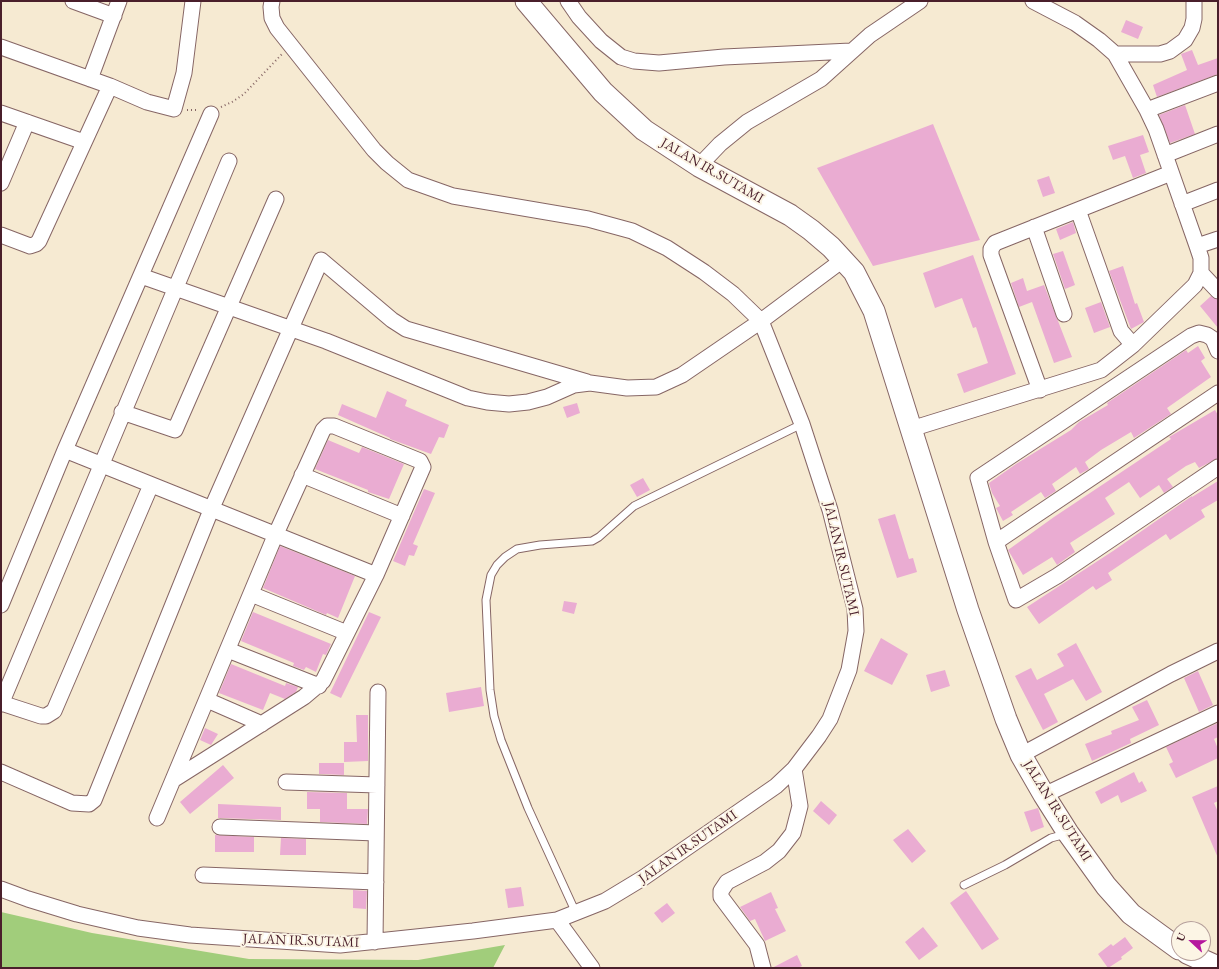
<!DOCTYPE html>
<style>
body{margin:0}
#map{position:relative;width:1219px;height:969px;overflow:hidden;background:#f6ead2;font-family:"EB Garamond",serif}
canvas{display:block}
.frame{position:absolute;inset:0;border:2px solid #4a1f2b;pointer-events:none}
.north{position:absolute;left:1171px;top:921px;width:40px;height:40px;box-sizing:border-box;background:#fcf5e5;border:1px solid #b59f9b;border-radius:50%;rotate:292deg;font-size:11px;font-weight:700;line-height:16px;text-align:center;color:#4a1f2b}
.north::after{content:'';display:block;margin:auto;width:14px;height:18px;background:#b5179e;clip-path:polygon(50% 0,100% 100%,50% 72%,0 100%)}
</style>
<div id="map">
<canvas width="1219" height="969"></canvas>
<div class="frame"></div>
<div class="north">U</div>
</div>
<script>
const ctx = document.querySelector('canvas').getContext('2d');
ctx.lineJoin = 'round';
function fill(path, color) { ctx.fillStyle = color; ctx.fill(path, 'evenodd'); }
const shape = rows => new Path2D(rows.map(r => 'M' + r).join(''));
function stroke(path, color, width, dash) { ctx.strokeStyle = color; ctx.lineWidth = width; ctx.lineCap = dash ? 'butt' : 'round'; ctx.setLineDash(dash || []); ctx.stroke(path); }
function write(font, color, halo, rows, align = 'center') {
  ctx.font = font + ' "EB Garamond",serif'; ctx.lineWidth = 4; ctx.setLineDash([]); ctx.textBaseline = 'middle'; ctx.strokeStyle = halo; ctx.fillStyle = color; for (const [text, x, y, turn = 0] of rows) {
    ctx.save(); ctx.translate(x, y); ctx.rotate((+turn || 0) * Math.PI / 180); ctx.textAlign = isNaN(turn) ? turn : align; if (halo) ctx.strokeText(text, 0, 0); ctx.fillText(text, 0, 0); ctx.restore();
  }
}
fill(shape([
 [1,912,92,933,249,959,418,960,505,945,493,968,1,968]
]), '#a1cd7b');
fill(shape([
 [1126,20,1143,27,1138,39,1121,32],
 [1192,50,1198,65,1218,58,1218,74,1157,97,1153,85,1187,70,1181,54],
 [1185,105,1195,134,1170,143,1159,115],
 [933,124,980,240,873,266,817,168],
 [1143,135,1149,152,1140,155,1146,173,1133,178,1125,156,1113,160,1108,146],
 [1049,176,1055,193,1043,197,1037,180],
 [1073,222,1076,233,1060,240,1056,229],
 [1063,251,1075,285,1065,289,1053,254],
 [973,255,1016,374,964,393,957,374,988,363,976,327,973,328,962,298,935,308,923,273],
 [1123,266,1135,304,1137,303,1144,322,1131,329,1109,271],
 [1023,278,1027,291,1044,285,1072,357,1054,363,1032,302,1019,307,1011,283],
 [1211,296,1218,300,1218,328,1200,306],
 [1101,302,1110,327,1094,333,1085,308],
 [1198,346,1205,358,1201,361,1211,377,1167,408,1171,414,1134,438,1131,432,1101,450,1085,462,1089,469,1080,474,1076,467,1052,484,1056,491,1045,498,1041,492,1011,512,1013,515,1003,521,996,508,1000,506,992,493,989,483,1016,464,1071,430,1079,422,1108,405,1107,403,1186,350,1188,353],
 [387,391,407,400,405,406,449,425,444,438,439,437,431,454,390,439,390,438,338,415,342,404,376,418],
 [577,403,580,413,567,418,563,407],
 [1215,410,1218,415,1218,458,1199,468,1195,462,1186,466,1167,479,1173,487,1164,493,1159,485,1140,498,1129,482,1105,498,1115,514,1070,543,1075,552,1057,565,1052,557,1023,575,1008,550,1054,517,1171,439,1169,437],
 [328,440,359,453,362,447,404,464,389,499,368,492,368,490,315,469],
 [643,478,650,490,637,497,630,485],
 [1218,481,1218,500,1201,510,1205,517,1170,540,1166,534,1145,548,1108,573,1112,580,1096,590,1093,586,1039,624,1027,607,1113,551,1192,496,1192,497],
 [424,489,435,493,413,544,418,546,414,556,409,555,405,566,393,561],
 [895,514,909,559,913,558,917,572,897,578,878,519],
 [280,546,355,576,338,618,327,613,326,615,263,588],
 [564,601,577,603,574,614,562,611],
 [253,612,331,644,326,655,323,654,316,672,306,667,304,670,293,666,294,663,241,641],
 [369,612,381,617,341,698,330,693],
 [881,638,908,654,892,685,864,671],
 [1076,643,1102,692,1086,701,1073,679,1044,694,1058,722,1043,730,1015,676,1031,668,1037,680,1064,666,1057,654],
 [231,664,285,686,286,683,298,687,296,692,285,699,270,693,263,710,219,693],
 [945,670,950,686,931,692,926,675],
 [1198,671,1213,705,1199,712,1184,678],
 [481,687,484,706,449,712,446,693],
 [1147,700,1159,725,1130,739,1131,743,1092,761,1085,744,1112,734,1111,731,1139,720,1132,707],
 [356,715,368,715,368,761,344,762,344,742,357,742],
 [1218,723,1218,737,1214,739,1218,749,1218,758,1176,778,1169,764,1173,762,1166,747],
 [205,728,218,734,211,745,200,740],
 [319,763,344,763,344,775,319,774],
 [223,765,234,778,190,814,180,802],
 [1134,772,1139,783,1142,781,1147,791,1121,803,1118,795,1101,804,1095,792],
 [1218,786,1218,801,1214,803,1218,812,1218,858,1192,797],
 [307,792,347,793,347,809,368,809,367,824,320,822,320,809,307,809],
 [821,801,837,815,829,825,813,811],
 [218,804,281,807,281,820,218,818],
 [1038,808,1044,827,1031,832,1024,812],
 [908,829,926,851,912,863,893,840],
 [215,835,254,837,254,852,215,852],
 [281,838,306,839,306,855,280,855],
 [521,887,524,906,508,908,505,889],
 [353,890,367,891,366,909,353,908],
 [966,891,999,939,982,950,950,903],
 [771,892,778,908,775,909,786,931,765,941,755,919,750,921,740,907],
 [667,903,675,913,662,923,654,913],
 [923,927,938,946,919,960,905,942],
 [1125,937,1133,948,1121,957,1122,959,1108,968,1098,954,1111,944,1113,946],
 [797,955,802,966,797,968,772,968]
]), '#eaacd2');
const lane = shape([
 [964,885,1005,865,1051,838,1066,834],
 [576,913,528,808,501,740,494,716,490,690,486,600,491,575,497,565,505,557,517,549,540,545,592,541,599,537,634,506,802,424]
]);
const street = shape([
 [73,1,114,16],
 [568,1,579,17,601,41,621,57,634,61,659,63,724,57,851,51],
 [1033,1,1075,23,1099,40,1115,54,1160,54,1170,51,1185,40,1192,28,1194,19,1194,1],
 [1,47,110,86,147,102,174,109,184,73,193,1],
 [90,79,119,1],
 [1147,110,1218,83],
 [1,113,84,142],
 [1165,155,1218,134],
 [699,166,720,144,747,122,821,79,870,35,920,1],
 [1,183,27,122],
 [1182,204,1218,190],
 [1078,210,1121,331,1133,345],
 [1034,227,1064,314],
 [1,235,30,246,36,244,39,241,110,86],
 [1197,246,1218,239],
 [1201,273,1218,291],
 [141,276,326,341,468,398,487,402,509,404,528,402,547,397,574,385,590,383,627,388,656,387,682,375,761,321,733,294,704,272,667,248,632,231,588,219,453,196,408,180,387,163,374,150,277,28,272,18,271,7,272,1],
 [1218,351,1213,339,1207,335,1199,333,1191,336,978,478,996,542,1016,600,1057,576,1218,467],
 [1040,390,991,255,991,249,995,243,1171,173],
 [122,412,175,430,276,199],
 [911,429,1101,370,1133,345,1195,285,1201,273,1201,258,1197,246,1156,129,1147,110,1115,54],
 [65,450,376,575],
 [302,475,402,516],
 [996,542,1218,393],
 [251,594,347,633],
 [1,605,65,450,211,114],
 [228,650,319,686],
 [207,700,262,724],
 [1,703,41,716,46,716,54,711,151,485],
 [1,704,229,161],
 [1021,755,1171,674,1218,651],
 [1,772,72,803,89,804,94,800,211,510,321,260,392,320,406,329,587,382],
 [286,782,377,785],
 [1044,795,1218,713],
 [157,818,275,536,323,430,327,426,334,426,420,461,423,467,376,575,323,681,304,697,173,780],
 [220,827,376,833],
 [203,875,376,882],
 [1,889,28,899,77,914,138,928,190,935,340,945,473,931,557,920,605,901,643,878,776,786,794,769,819,736,830,719,849,670,856,631,855,609,830,510,802,424,761,321,844,259],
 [557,920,592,968],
 [375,942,378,692],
 [763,968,757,945,721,897,721,891,727,882,765,862,779,851,793,833,800,806,794,769]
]);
const secondary = shape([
 [526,1,603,92,644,130,699,166,790,215,811,230,831,247,854,272,874,311,968,610,1006,719,1021,755,1044,795,1068,833,1106,886,1131,914,1179,949],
 [1187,953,1218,967]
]);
stroke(lane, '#866665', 9);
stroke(street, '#866665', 17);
stroke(secondary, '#866665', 23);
stroke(shape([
 [221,107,232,102,244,94,282,54],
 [187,110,199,110]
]), '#866665', 2, [1, 3]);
stroke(lane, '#fff', 7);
stroke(street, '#fff', 15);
stroke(secondary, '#fff', 21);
write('14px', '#4a1f2b', '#fcf5e5', [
 ["JALAN IR.SUTAMI",712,171,30],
 ["JALAN IR.SUTAMI",841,559,77],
 ["JALAN IR.SUTAMI",1057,811,58],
 ["JALAN IR.SUTAMI",688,847,-35],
 ["JALAN IR.SUTAMI",301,941,2]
]);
</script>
